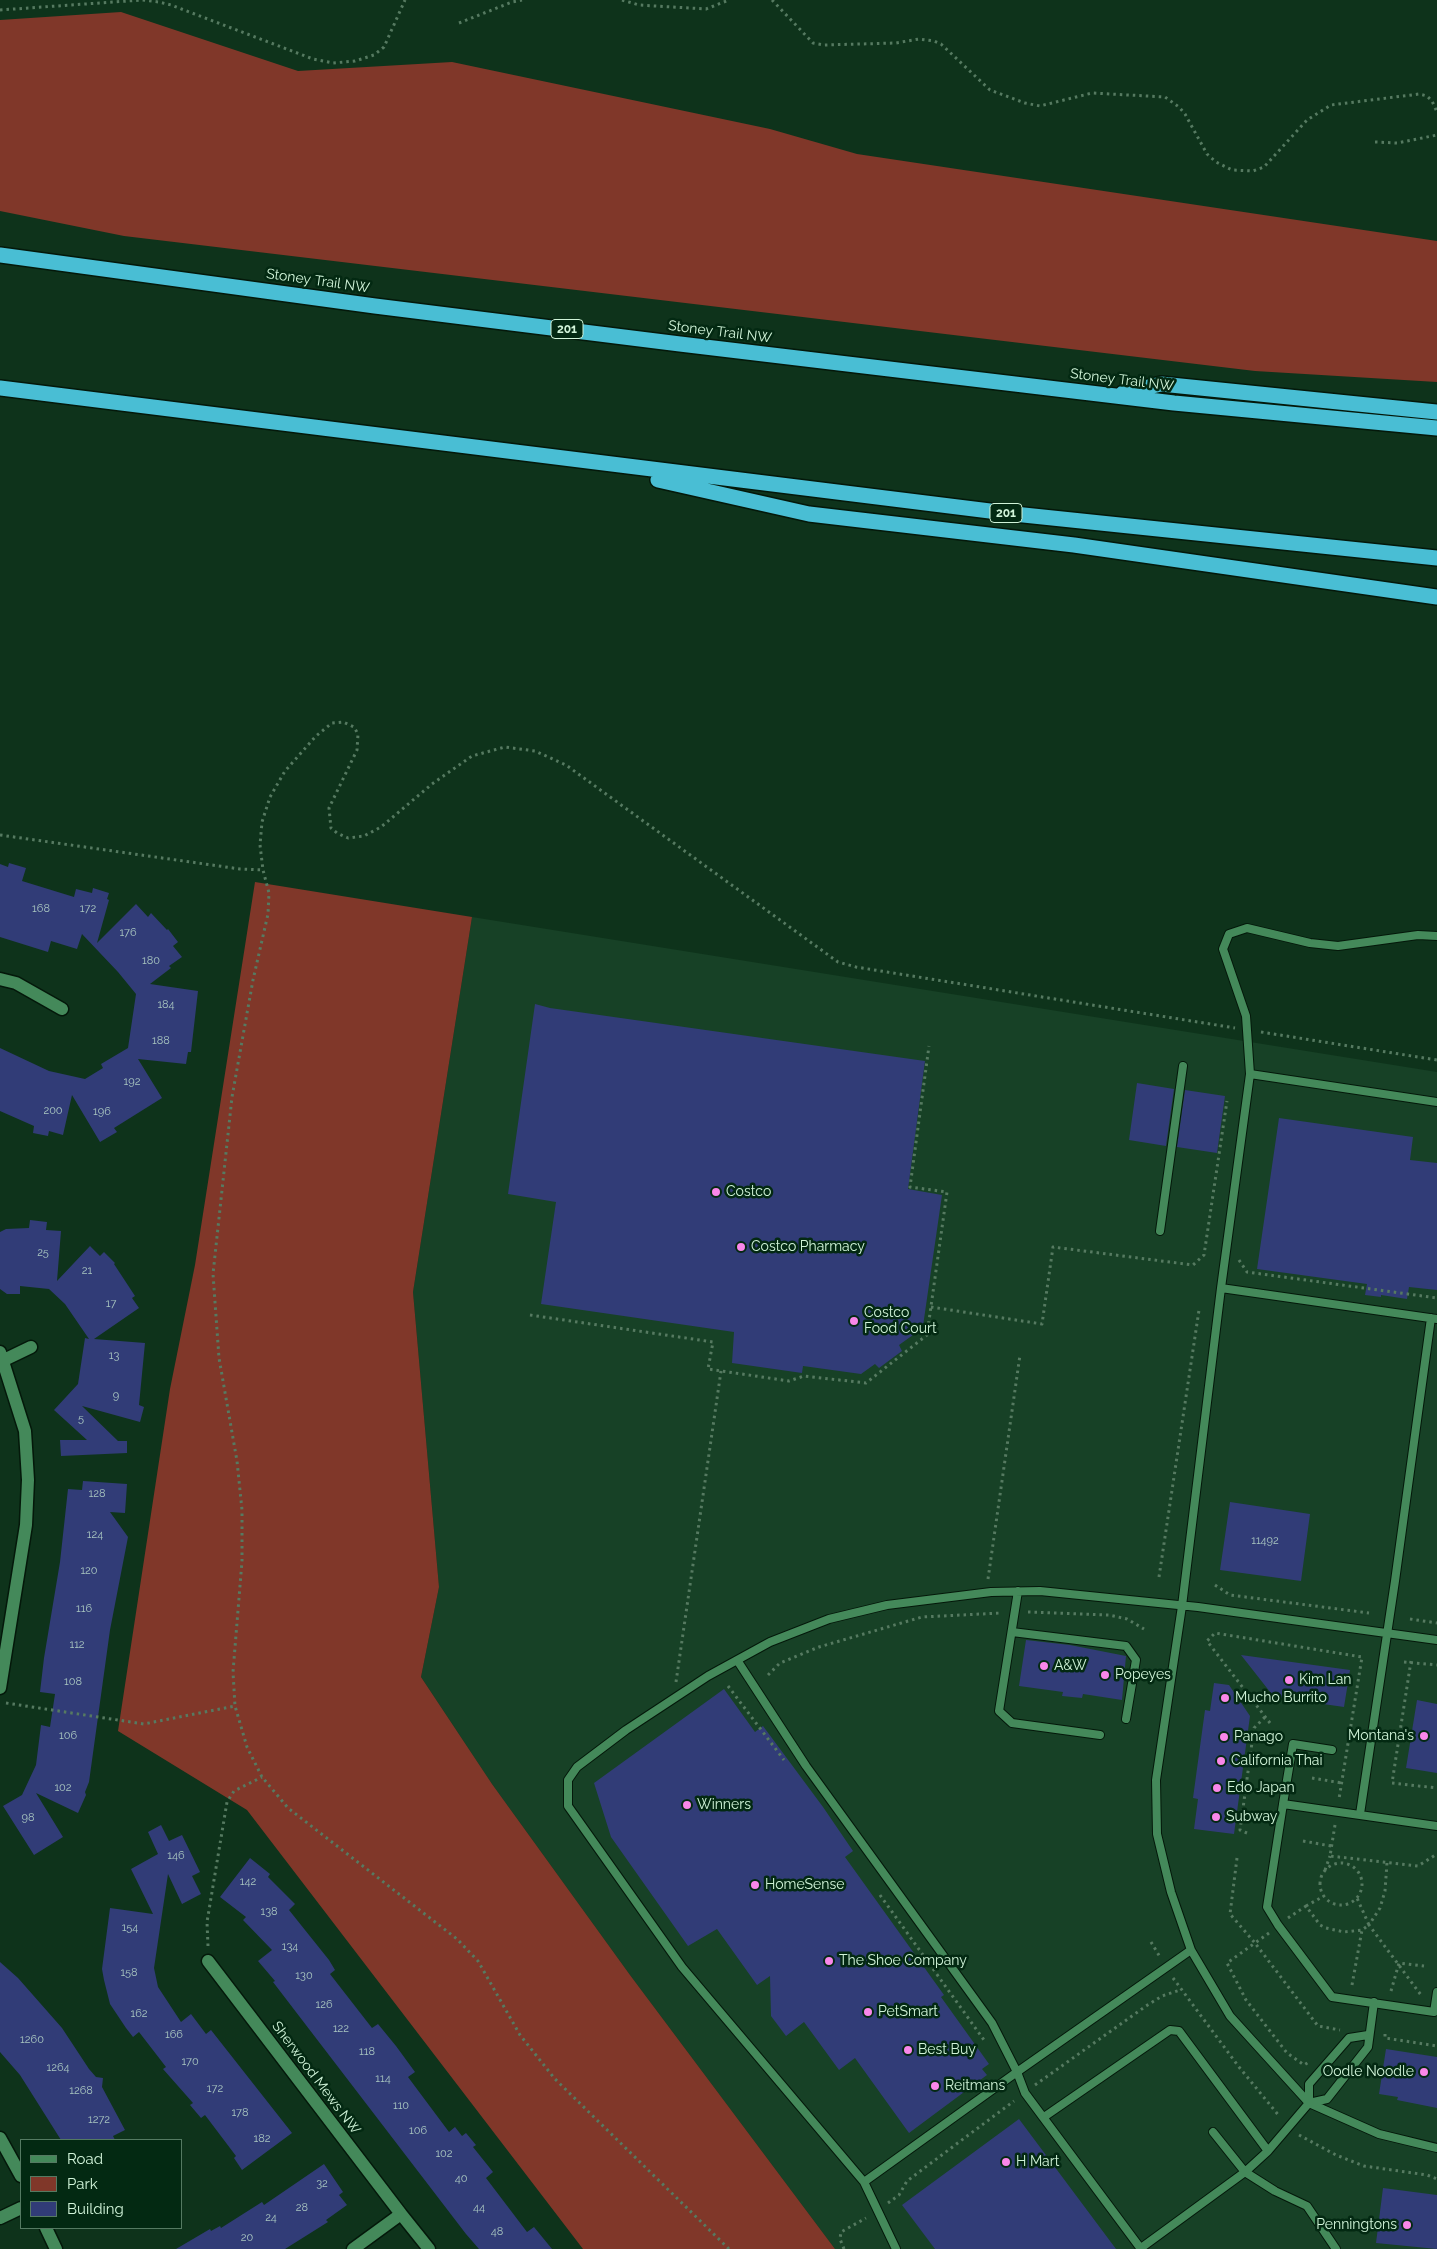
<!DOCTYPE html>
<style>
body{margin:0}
#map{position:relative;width:1437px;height:2249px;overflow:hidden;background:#0e331b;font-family:Raleway,sans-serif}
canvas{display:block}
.legend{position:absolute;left:20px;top:2139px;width:162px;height:90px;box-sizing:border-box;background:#032912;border:1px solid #557a62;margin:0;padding:6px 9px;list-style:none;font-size:15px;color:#d1f4d9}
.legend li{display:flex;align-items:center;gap:10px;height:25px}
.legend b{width:25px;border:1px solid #557a62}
</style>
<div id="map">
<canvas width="1437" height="2249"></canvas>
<ul class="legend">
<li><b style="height:6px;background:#44895a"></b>Road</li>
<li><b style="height:14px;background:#803729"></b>Park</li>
<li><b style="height:14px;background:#313c77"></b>Building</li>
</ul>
</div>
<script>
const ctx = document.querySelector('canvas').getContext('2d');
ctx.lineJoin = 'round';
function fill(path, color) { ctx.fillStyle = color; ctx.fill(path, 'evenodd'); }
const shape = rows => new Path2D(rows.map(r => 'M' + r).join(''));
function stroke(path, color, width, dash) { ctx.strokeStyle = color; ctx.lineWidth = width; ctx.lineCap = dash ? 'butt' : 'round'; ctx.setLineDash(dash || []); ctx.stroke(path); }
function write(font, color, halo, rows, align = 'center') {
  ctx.font = font + ' Raleway,sans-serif'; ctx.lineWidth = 5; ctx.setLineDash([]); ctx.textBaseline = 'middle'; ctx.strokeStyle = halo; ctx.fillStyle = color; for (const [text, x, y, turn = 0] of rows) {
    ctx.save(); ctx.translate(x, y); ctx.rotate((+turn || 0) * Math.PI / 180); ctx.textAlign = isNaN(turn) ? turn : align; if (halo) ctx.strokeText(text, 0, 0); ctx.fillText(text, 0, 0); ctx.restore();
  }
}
fill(shape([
 [472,917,1437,1072,1437,2249,835,2249,630,1975,492,1784,421,1677,439,1587,413,1292]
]), '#174126');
fill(shape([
 [121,12,298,71,452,62,770,129,857,154,1437,241,1437,382,1255,371,124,236,0,211,0,20],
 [255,882,472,917,413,1292,439,1587,421,1677,492,1784,630,1975,835,2249,583,2249,247,1810,118,1731,170,1389,195,1265]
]), '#803729');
fill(shape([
 [9,863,26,868,22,881,74,897,76,889,92,893,93,888,109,893,107,899,109,900,97,943,136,904,148,917,151,913,167,930,168,929,178,942,173,946,182,957,169,966,171,968,150,984,198,991,191,1052,188,1052,186,1064,138,1059,162,1098,114,1128,117,1132,100,1142,72,1095,63,1135,49,1131,48,1136,33,1133,34,1126,0,1111,0,1048,49,1071,85,1079,103,1068,101,1064,128,1048,136,994,118,972,82,934,77,949,51,941,48,952,0,937,0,864,8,867],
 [535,1004,550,1008,925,1061,908,1189,942,1195,923,1326,915,1325,913,1335,899,1345,902,1351,879,1368,875,1364,861,1374,803,1366,802,1373,732,1363,734,1332,541,1304,556,1202,508,1194],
 [1137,1083,1174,1089,1166,1146,1129,1140],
 [1185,1090,1225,1096,1217,1153,1177,1147],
 [1279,1118,1413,1137,1410,1160,1437,1163,1437,1290,1409,1287,1407,1299,1381,1295,1381,1297,1365,1295,1367,1284,1257,1269],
 [30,1220,47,1222,46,1230,61,1231,57,1281,90,1246,100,1256,104,1252,115,1263,114,1264,135,1296,132,1298,139,1308,94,1339,145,1343,139,1405,144,1407,140,1422,82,1406,118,1441,127,1441,127,1453,61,1456,60,1440,87,1440,54,1410,78,1384,85,1338,89,1339,65,1304,49,1289,20,1286,20,1294,7,1294,0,1289,0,1232,6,1229,29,1228],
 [83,1481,127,1484,125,1513,110,1512,128,1537,110,1630,89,1782,85,1792,86,1795,78,1813,36,1793,63,1837,34,1855,3,1806,22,1795,36,1765,41,1725,50,1727,55,1694,40,1692,44,1658,60,1562,68,1489,82,1490],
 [1230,1502,1310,1514,1301,1581,1220,1570],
 [1026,1640,1070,1645,1126,1656,1122,1700,1083,1694,1082,1698,1062,1696,1063,1692,1019,1686],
 [1241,1655,1350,1670,1344,1707,1274,1697],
 [1214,1683,1229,1685,1250,1716,1234,1834,1194,1829,1198,1799,1193,1798,1205,1710,1210,1711],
 [724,1689,755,1732,763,1726,823,1807,853,1851,845,1857,944,1995,941,1997,989,2064,982,2069,987,2075,909,2133,855,2058,839,2070,804,2022,786,2036,771,2016,770,1976,757,1985,717,1929,688,1946,611,1837,594,1783],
 [1417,1700,1437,1704,1437,1773,1406,1768],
 [161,1825,169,1841,182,1835,200,1872,192,1876,201,1894,182,1904,168,1874,154,1968,158,1987,181,2022,191,2014,206,2034,211,2030,292,2133,242,2170,234,2158,236,2156,205,2115,201,2118,190,2105,193,2103,163,2069,166,2067,139,2032,133,2037,126,2028,110,2004,104,1980,102,1969,110,1908,153,1914,131,1869,158,1854,148,1832],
 [250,1858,270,1874,268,1877,295,1904,289,1910,329,1960,335,1970,330,1974,372,2028,378,2024,396,2046,415,2072,408,2077,449,2132,455,2127,462,2136,466,2133,476,2145,473,2147,493,2172,486,2178,527,2232,534,2227,552,2249,479,2249,466,2234,273,1982,275,1981,258,1961,272,1950,243,1920,246,1917,220,1897],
 [0,1962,18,1978,62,2028,89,2069,96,2077,103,2078,102,2087,125,2130,113,2136,115,2140,61,2140,20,2075,0,2052],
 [1386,2049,1437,2057,1437,2108,1397,2100,1398,2097,1379,2094],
 [1019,2119,1116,2249,935,2249,902,2205],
 [324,2164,343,2192,339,2195,347,2205,326,2220,328,2222,285,2249,176,2249,210,2229,211,2231,220,2226,221,2228,262,2202,264,2205],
 [1383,2188,1437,2195,1437,2249,1376,2243]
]), '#313c77');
const lane = shape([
 [1437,936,1418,935,1338,946,1310,943,1247,928,1229,934,1223,949,1246,1016,1250,1074,1221,1288,1182,1606,1156,1780,1157,1834,1171,1892,1191,1950,1230,2016,1309,2103,1379,2134,1437,2148],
 [1250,1074,1437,1102],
 [1160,1231,1183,1066],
 [1221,1288,1437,1319],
 [1018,1591,999,1711,1012,1723,1100,1735],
 [1012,1632,1126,1646,1136,1660,1126,1719],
 [737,1660,806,1766,992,2023,1017,2072,1025,2093,1141,2249],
 [1283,1804,1293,1744,1332,1750],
 [1360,1814,1395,1581,1431,1318],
 [1437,1826,1283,1804,1267,1907,1278,1925,1332,1997,1434,2012,1437,1992],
 [1309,2103,1309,2084,1349,2038,1368,2035],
 [1044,2117,1170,2030,1179,2031,1268,2151],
 [1213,2132,1245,2172,1275,2191,1307,2206,1336,2249],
 [864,2182,1017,2072,1191,1950],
 [1141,2248,1245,2172,1268,2151,1309,2103,1327,2099,1368,2047,1374,2002],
 [896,2249,864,2182,682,1967,568,1806,568,1780,577,1767,626,1730,708,1676,770,1642,829,1619,887,1605,991,1592,1040,1591,1198,1607,1437,1640]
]);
const street = shape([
 [0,979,16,983,62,1009],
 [0,1352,25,1431,28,1480,26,1525,0,1688],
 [4,1360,31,1347],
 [208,1961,401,2214],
 [0,2218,21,2208],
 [353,2249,401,2214,429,2249]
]);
const secondary = shape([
 [0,2138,21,2176],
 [46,2228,56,2249]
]);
const highway = shape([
 [0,255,375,306,680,344,1174,403,1437,428],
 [0,388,1014,514,1437,558],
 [1123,393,1161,384,1437,412],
 [658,480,809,514,1074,545,1437,597]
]);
stroke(lane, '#04180a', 10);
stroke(street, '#04180a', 15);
stroke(secondary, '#04180a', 15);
stroke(highway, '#04180a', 18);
stroke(shape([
 [622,0,639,5,706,9,729,0],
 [772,0,813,43,824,45,896,43,919,39,934,41,941,44,990,90,1025,103,1040,106,1092,93,1165,97,1179,107,1185,114,1207,154,1216,162,1232,170,1253,171,1264,167,1307,120,1331,105,1419,94,1427,96,1432,101,1437,112],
 [0,10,142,0,159,2,171,5,313,59,333,63,355,61,374,55,384,47,405,0],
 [459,23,512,2,522,0],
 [1375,142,1397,143,1437,135],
 [0,835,240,869,263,870],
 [1261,1032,1437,1060],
 [1239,1260,1247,1272,1437,1298],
 [931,1307,1042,1324,1053,1247,1193,1265,1204,1255,1227,1101],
 [530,1315,713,1342,708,1369,789,1381,804,1376,866,1383,927,1335,947,1192,910,1187,929,1046],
 [1159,1577,1199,1310],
 [988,1579,1020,1355],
 [1215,1585,1230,1595,1369,1613],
 [1028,1612,1109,1615,1127,1619,1144,1629],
 [1410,1619,1437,1623],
 [1411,1661,1392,1783,1437,1788],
 [1404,1662,1437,1665],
 [768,1675,780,1663,819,1647,922,1617,1001,1613],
 [676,1682,721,1371],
 [728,1686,784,1760],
 [6,1703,144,1724,235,1706],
 [1270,1723,1207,1641,1215,1633,1362,1657,1339,1799],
 [1312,1778,1342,1783],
 [1335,1825,1330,1856,1418,1866,1437,1854],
 [1247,1833,1240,1830,1254,1728,1266,1716],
 [1303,1841,1331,1846],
 [1237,1858,1230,1914,1255,1943,1227,1963,1246,2000,1287,2053,1304,2065,1309,2062],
 '1320 1884a21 21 0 1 1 42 0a21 21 0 1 1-42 0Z',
 [1387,1863,1385,1891,1380,1908,1369,1925,1421,1995],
 [1325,1870,1330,1856],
 [880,1895,984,2040],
 [1306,1906,1324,1896],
 [1288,1918,1306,1906,1320,1925,1326,1928,1344,1932,1362,1930,1369,1925,1357,1898],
 [1269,1933,1255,1943,1318,2026,1340,2030],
 [1151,1942,1160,1957],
 [208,1946,207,1922,227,1802,234,1791,262,1777],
 [1173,1978,1239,2067,1280,2117],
 [1352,1985,1362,1930],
 [1391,1991,1399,1963,1424,1966],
 [1385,2034,1385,2038,1437,2046],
 [1035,2085,1146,2006,1162,1996,1180,1990],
 [1299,2135,1336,2155,1364,2166,1427,2175,1437,2179],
 [888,2203,899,2195,907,2181,1014,2101],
 [729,2249,555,2079,520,2035,478,1961,457,1939,288,1808,262,1777,247,1747,235,1706,233,1672,242,1561,242,1510,237,1461,219,1358,213,1274,232,1097,253,980,268,914,269,893,263,870,260,845,262,822,270,797,285,771,316,736,332,723,343,722,354,727,358,734,357,750,329,808,331,828,337,833,348,838,364,836,381,827,432,784,472,756,505,747,535,751,566,765,838,962,856,967,1235,1028],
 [844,2249,840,2239,841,2232,866,2218]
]), '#567a61', 3, [2.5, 4]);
stroke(lane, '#44895a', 8);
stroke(street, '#44895a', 12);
stroke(secondary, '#44895a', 12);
stroke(highway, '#49bed4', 15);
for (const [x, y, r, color] of [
 [716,1192,5,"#f987e9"],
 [741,1247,5,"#f987e9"],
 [854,1321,5,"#f987e9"],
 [1044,1666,5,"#f987e9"],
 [1105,1675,5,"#f987e9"],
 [1289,1680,5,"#f987e9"],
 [1225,1698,5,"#f987e9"],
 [1424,1736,5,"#f987e9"],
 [1224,1737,5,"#f987e9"],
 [1221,1761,5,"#f987e9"],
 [1217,1788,5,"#f987e9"],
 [687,1805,5,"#f987e9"],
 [1216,1817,5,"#f987e9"],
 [755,1885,5,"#f987e9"],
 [829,1961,5,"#f987e9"],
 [868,2012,5,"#f987e9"],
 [908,2050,5,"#f987e9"],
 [1424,2072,5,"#f987e9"],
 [935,2086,5,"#f987e9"],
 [1006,2162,5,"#f987e9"],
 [1407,2225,5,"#f987e9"]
]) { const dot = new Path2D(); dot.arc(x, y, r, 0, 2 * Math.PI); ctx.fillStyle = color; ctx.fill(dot); stroke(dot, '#032912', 2); }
write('11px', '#a9c6c0', null, [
 ["168",41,909],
 ["172",88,909],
 ["176",128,933],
 ["180",151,961],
 ["184",166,1005],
 ["188",161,1041],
 ["192",132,1082],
 ["200",53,1111],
 ["196",102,1112],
 ["25",43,1253],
 ["21",87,1271],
 ["17",111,1304],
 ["13",114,1356],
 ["9",116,1396],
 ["5",81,1419],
 ["128",97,1494],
 ["124",95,1535],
 ["11492",1265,1541],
 ["120",89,1571],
 ["116",84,1609],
 ["112",77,1645],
 ["108",73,1682],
 ["106",68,1736],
 ["102",63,1788],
 ["98",28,1818],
 ["146",176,1856],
 ["142",248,1882],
 ["138",269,1912],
 ["154",130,1928],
 ["134",290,1947],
 ["158",129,1973],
 ["130",304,1976],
 ["126",324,2005],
 ["162",139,2014],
 ["122",341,2029],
 ["166",174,2035],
 ["1260",32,2040],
 ["118",367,2052],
 ["170",190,2062],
 ["1264",58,2068],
 ["114",383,2079],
 ["172",215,2089],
 ["1268",81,2091],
 ["110",401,2106],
 ["178",240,2113],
 ["1272",99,2120],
 ["106",418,2131],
 ["182",262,2139],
 ["102",444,2154],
 ["40",461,2179],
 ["32",322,2184],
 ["28",302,2208],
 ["44",479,2208],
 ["24",271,2218],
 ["48",497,2232],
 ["20",247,2238]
]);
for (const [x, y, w] of [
 [567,329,32],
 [1006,513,32]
]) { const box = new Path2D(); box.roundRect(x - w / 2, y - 9.5, w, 19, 4); ctx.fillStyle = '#032912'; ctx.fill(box); stroke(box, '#d1f4d9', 1); }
write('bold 12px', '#d1f4d9', null, [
 ["201",567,329],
 ["201",1006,513]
]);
write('14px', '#d1f4d9', '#032912', [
 ["Stoney Trail NW",318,281,8],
 ["Stoney Trail NW",720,332,7],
 ["Stoney Trail NW",1122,380,7],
 ["Sherwood Mews NW",316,2078,53]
]);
write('14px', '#d1f4d9', '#032912', [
 ["Costco",726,1192],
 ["Costco Pharmacy",751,1247],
 ["Costco",864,1313],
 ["Food Court",864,1329],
 ["A&W",1054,1666],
 ["Popeyes",1115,1675],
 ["Kim Lan",1299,1680],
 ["Mucho Burrito",1235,1698],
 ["Montana's",1414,1736,"right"],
 ["Panago",1234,1737],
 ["California Thai",1231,1761],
 ["Edo Japan",1227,1788],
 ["Winners",697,1805],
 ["Subway",1226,1817],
 ["HomeSense",765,1885],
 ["The Shoe Company",839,1961],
 ["PetSmart",878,2012],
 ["Best Buy",918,2050],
 ["Oodle Noodle",1414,2072,"right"],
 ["Reitmans",945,2086],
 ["H Mart",1016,2162],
 ["Penningtons",1397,2225,"right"]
], 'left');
</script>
